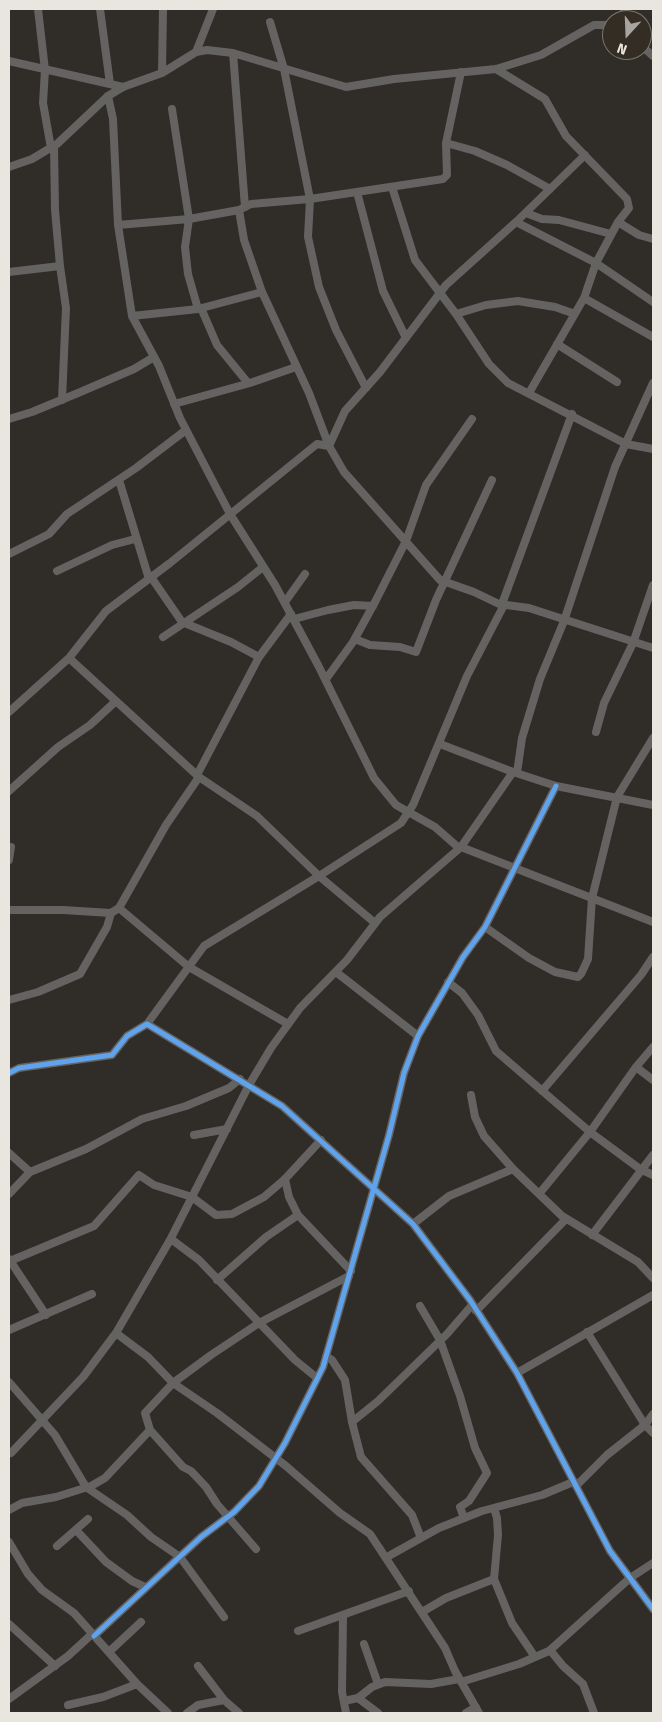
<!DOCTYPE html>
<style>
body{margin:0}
#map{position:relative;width:662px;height:1722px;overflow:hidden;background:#302c28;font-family:"Fira Sans",sans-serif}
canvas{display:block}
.frame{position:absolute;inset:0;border:10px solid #e9e5df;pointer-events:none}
.north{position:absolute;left:602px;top:10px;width:50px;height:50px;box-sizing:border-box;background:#332d24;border:1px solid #7c776f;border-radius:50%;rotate:200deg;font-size:14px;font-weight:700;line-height:20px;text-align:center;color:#e9e5df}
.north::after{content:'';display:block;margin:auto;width:18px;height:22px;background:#a8a49f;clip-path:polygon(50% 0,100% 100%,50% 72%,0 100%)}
</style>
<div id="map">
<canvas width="662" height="1722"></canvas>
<div class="frame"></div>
<div class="north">N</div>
</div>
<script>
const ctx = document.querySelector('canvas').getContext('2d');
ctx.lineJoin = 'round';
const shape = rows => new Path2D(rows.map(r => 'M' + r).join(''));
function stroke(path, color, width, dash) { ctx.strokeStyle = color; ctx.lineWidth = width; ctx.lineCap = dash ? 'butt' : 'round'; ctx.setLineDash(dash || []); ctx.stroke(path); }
stroke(shape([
 [38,9,45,70,43,103,51,148],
 [100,9,110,84],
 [620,20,625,9],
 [270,22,284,69,310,199,308,237,319,287,336,330,366,388],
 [642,46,653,56],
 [196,52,207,50,233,53,346,87,394,79,496,69,541,55,594,25,612,25],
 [233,53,245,207],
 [9,61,123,87],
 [496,69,545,99,566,136,627,199,629,208,618,222,639,235,653,239],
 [162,73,163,9],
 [108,96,113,119,118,225,132,316,159,366,180,418,207,470,230,514,275,585,318,665,374,778,396,805,435,827,459,848],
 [172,109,189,219,185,247,188,274,198,309],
 [446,143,475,151,507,165,550,189],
 [585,155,516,222,446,285,380,372,345,411,329,446,344,472,440,580,474,592,499,604,529,608,653,648],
 [9,167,32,159,57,144,108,96,123,87,162,73,196,52,213,9],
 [392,187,415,260,456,314,489,364,508,383,626,444,653,449],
 [357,192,383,291,406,338],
 [526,213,542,219,559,220,611,234],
 [516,222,596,263,653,302],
 [118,225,189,219,239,210,251,204,310,199,443,179,447,175,446,143,461,72],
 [60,266,66,308,62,400],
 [9,272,60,266,55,210,54,146],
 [584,298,653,337],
 [201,308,217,345,248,383],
 [456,314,486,305,518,301,555,307,575,314],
 [132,316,198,309,262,292],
 [557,344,617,382],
 [529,393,584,298,596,263,618,222],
 [174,404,250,383,296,367],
 [9,419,32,412,78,393,134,369,154,357],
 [119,480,149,579],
 [9,554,49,534,67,514,136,468,186,430],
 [57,571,112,545,135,539],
 [151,577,182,622,231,642,259,657],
 [285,602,305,574],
 [502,604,572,414],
 [294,619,328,610,354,605,373,606],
 [163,637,238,587,263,567],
 [355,639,370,645,400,647,416,652,436,600,492,480],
 [69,658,199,777,257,816,319,876,375,923],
 [326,679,353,642,375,602,406,541,426,485,472,419],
 [9,712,69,658,106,611,170,563,317,444,329,446,309,393,262,292,244,240,239,210],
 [596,732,604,703,633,643,653,585],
 [440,744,513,772,556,786,653,805],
 [517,773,522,738,540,679,564,621,615,467,653,383],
 [197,775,259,657,291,614],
 [9,791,58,747,90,725,116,701],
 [461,847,653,922],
 [9,860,11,847],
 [119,908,189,967,288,1024],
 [9,910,63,910,111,913,119,908,166,825,199,777],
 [485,927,529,958,555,972,578,977,581,974,588,959,592,898,617,797,653,738],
 [336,972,418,1036],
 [448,982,462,993,478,1015,496,1051,590,1132,640,1169,653,1175],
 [9,1000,38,992,80,974,107,927,111,913],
 [147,1024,204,946,319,876,401,823,413,805,467,676,504,605],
 [636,1067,653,1080],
 [9,1073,19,1068,112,1055,127,1036,147,1024,282,1106,413,1224,470,1300,517,1373,610,1551,653,1609],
 [542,1091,641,975,653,957],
 [471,1095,475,1117,484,1136,513,1169],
 [194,1135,227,1129],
 [9,1153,30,1172,86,1149,142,1119,186,1106,229,1088,240,1079],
 [285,1179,289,1197,298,1215,351,1271],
 [9,1194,30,1172],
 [539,1194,590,1132,636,1067,653,1047],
 [413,1224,449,1196,513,1169,562,1216,638,1262,653,1278],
 [592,1235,653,1155],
 [171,1239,199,1260,295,1360,317,1378],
 [9,1259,46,1315],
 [10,1261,94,1226,139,1175,154,1185,192,1197,216,1215,232,1214,264,1197,285,1179,321,1140],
 [217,1280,266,1237,298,1215],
 [420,1306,440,1340,460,1396,475,1448,487,1473,469,1501,460,1507,464,1518],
 [476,1311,566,1219],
 [9,1330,92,1294],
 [587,1332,645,1425,653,1433],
 [116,1333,148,1357,173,1383,217,1413,286,1466,340,1513,370,1534,445,1648,455,1671,479,1713],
 [326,1356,332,1360,345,1380,352,1422,361,1457,412,1515,421,1538],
 [517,1373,653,1295],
 [9,1382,55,1435,86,1487,127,1515,151,1537,180,1557,224,1617],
 [352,1422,378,1401,447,1334,472,1305],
 [11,1453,83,1377,116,1333,170,1240,249,1085,271,1048,300,1008,347,960,380,917,461,847,513,772],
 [576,1486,607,1455,645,1425,653,1414],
 [9,1510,22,1503,56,1497,91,1486,105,1478,150,1430],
 [76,1530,106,1562,132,1581,145,1587],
 [9,1542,28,1574,42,1590,74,1613,137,1684,168,1713],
 [57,1546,88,1519],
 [256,1549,217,1504,206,1487,191,1471,183,1467,150,1430,145,1413,173,1383,211,1355,259,1323,349,1276],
 [387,1557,439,1528,482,1511,542,1495,573,1482],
 [494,1579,512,1623,535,1657],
 [422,1612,446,1598,494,1579,498,1535,497,1518,494,1508],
 [343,1616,342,1692,346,1713],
 [9,1624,55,1666],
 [298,1631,409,1591],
 [94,1636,201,1537,234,1512,259,1486,285,1443,323,1367,389,1135,404,1073,418,1036,463,957,485,927,556,786],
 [364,1644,378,1684],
 [550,1650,563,1666,583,1684,594,1713],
 [110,1651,141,1622],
 [198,1666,224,1700,239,1713],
 [461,1682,519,1664,549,1651,630,1578,653,1563],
 [358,1698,372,1687,385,1682,431,1684,459,1679],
 [9,1699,68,1656,92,1634],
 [344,1701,358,1698,378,1713],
 [68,1705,103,1697,137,1684],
 [187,1713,198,1705,224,1700],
 [466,1713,476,1707]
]), '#656361', 8);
stroke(shape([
 [9,1073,19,1068,112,1055,127,1036,147,1024,282,1106,413,1224,470,1300,517,1373,610,1551,653,1609],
 [94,1636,201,1537,234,1512,259,1486,285,1443,323,1367,389,1135,404,1073,418,1036,463,957,485,927,556,786]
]), '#60a3ed', 5);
</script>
